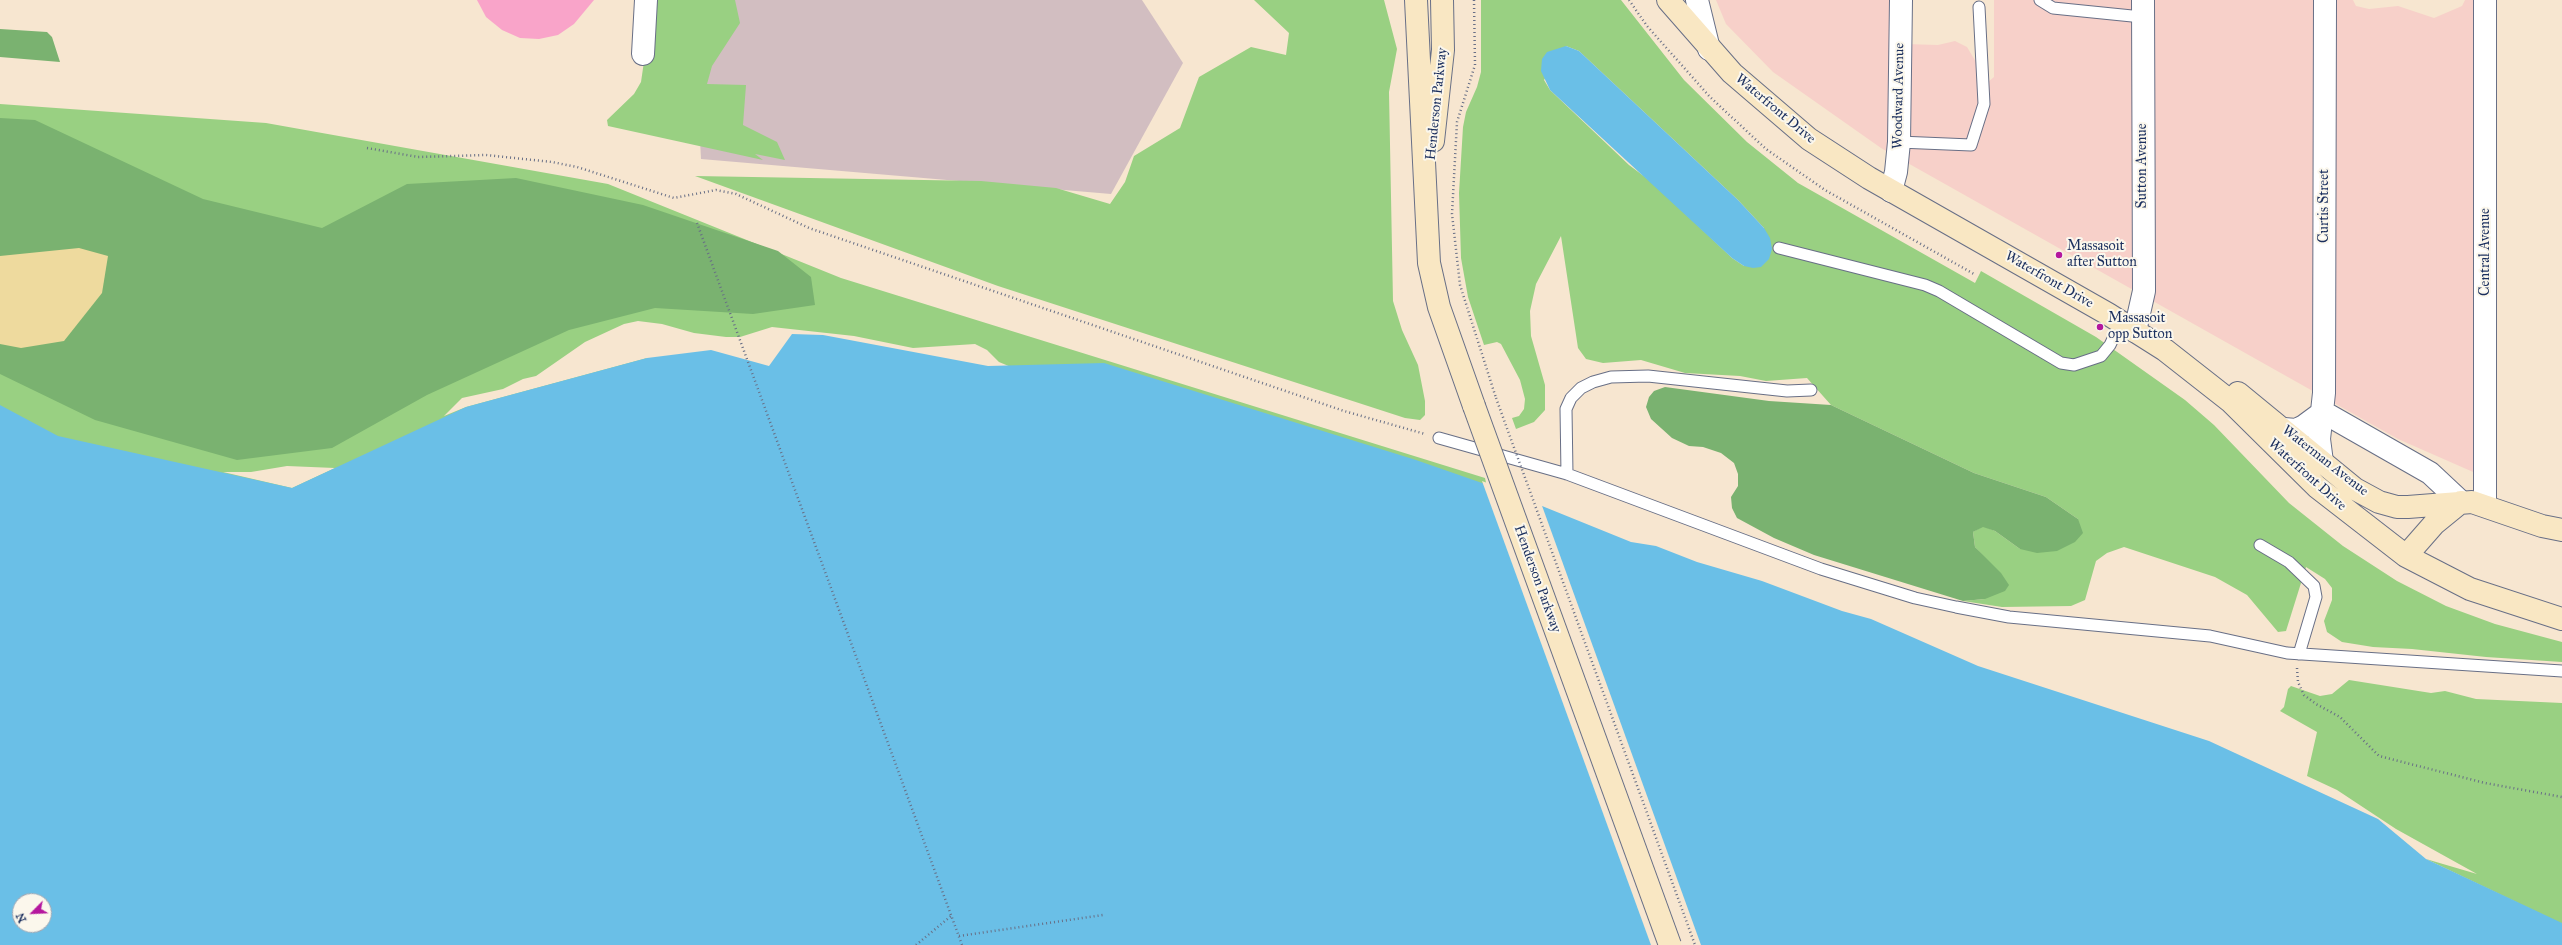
<!DOCTYPE html>
<style>
body{margin:0}
#map{position:relative;width:2562px;height:945px;overflow:hidden;background:#f7e6d0;font-family:"IM FELL Great Primer",serif}
canvas{display:block}
.north{position:absolute;left:12px;top:893px;width:40px;height:40px;box-sizing:border-box;background:#fbf7ec;border:1px solid #a1a7b3;border-radius:50%;rotate:246deg;font-size:11px;font-weight:700;line-height:16px;text-align:center;color:#1b2f5e}
.north::after{content:'';display:block;margin:auto;width:14px;height:18px;background:#b5179e;clip-path:polygon(50% 0,100% 100%,50% 72%,0 100%)}
</style>
<div id="map">
<canvas width="2562" height="945"></canvas>
<div class="north">N</div>
</div>
<script>
const ctx = document.querySelector('canvas').getContext('2d');
ctx.lineJoin = 'round';
function fill(path, color) { ctx.fillStyle = color; ctx.fill(path, 'evenodd'); }
const shape = rows => new Path2D(rows.map(r => 'M' + r).join(''));
function stroke(path, color, width, dash) { ctx.strokeStyle = color; ctx.lineWidth = width; ctx.lineCap = dash ? 'butt' : 'round'; ctx.setLineDash(dash || []); ctx.stroke(path); }
function write(font, color, halo, rows, align = 'center') {
  ctx.font = font + ' "IM FELL Great Primer",serif'; ctx.lineWidth = 4; ctx.setLineDash([]); ctx.textBaseline = 'middle'; ctx.strokeStyle = halo; ctx.fillStyle = color; for (const [text, x, y, turn = 0] of rows) {
    ctx.save(); ctx.translate(x, y); ctx.rotate((+turn || 0) * Math.PI / 180); ctx.textAlign = isNaN(turn) ? turn : align; if (halo) ctx.strokeText(text, 0, 0); ctx.fillText(text, 0, 0); ctx.restore();
  }
}
fill(shape([
 [1716,0,1906,0,1905,44,1938,45,1955,41,1967,47,1988,82,1994,77,1994,0,2353,0,2356,6,2369,9,2398,6,2434,18,2462,6,2465,0,2486,0,2489,479,2398,439,1881,148,1773,72,1726,24]
]), '#f7d0c9');
fill(shape([
 [693,0,1142,0,1183,63,1111,194,701,159]
]), '#d2bec1');
fill(shape([
 [653,0,735,0,740,23,712,66,707,84,746,85,743,125,777,142,785,160,755,154,763,160,608,126,607,120,634,94,641,82],
 [1254,0,1384,0,1397,49,1389,92,1393,301,1402,330,1418,365,1425,401,1425,415,1420,420,1405,418,998,286,695,176,981,181,1056,188,1110,204,1125,182,1134,156,1180,128,1199,77,1251,47,1286,55,1289,33],
 [1481,0,1621,0,1684,80,1747,142,1798,183,1975,283,1981,271,2096,337,2185,400,2214,425,2289,503,2343,546,2397,581,2446,606,2495,624,2562,642,2562,662,2486,657,2412,649,2373,647,2342,642,2327,632,2324,621,2332,600,2332,588,2325,579,2306,567,2286,631,2278,632,2247,595,2215,577,2124,547,2107,553,2096,561,2085,600,2071,606,2002,607,1963,601,1985,599,1987,560,1975,547,1973,532,1983,526,1995,531,2020,549,2078,519,2046,497,1974,473,1831,405,1807,378,1766,381,1740,376,1685,373,1641,360,1603,363,1586,359,1578,348,1561,236,1536,284,1530,311,1531,336,1545,385,1545,410,1534,422,1516,429,1512,418,1519,416,1524,409,1525,399,1520,380,1501,344,1497,342,1484,345,1468,297,1461,258,1459,193,1463,127,1466,112,1477,87,1481,72],
 [1566,46,1579,51,1738,200,1764,228,1744,266,1732,258,1653,183,1629,165,1550,90,1544,80],
 [0,104,266,123,608,184,841,278,1485,478,1490,501,1011,367,999,362,987,350,975,344,913,348,854,336,772,327,740,337,726,337,694,333,662,324,638,321,624,324,585,342,536,376,523,379,503,389,462,398,444,416,466,407,647,358,489,540,0,472],
 [287,466,335,468,292,488,223,472,251,472],
 [2349,680,2431,693,2445,691,2476,699,2562,703,2562,924,2426,859,2477,874,2396,829,2337,790,2307,776,2317,732,2280,711,2284,707,2288,689,2291,686,2320,696,2332,694]
]), '#99d082');
fill(shape([
 [0,29,47,32,52,37,60,62,0,57],
 [0,118,35,120,203,199,322,228,407,184,516,178,643,205,778,251,811,277,815,305,753,314,655,308,569,330,427,395,332,448,237,460,95,420,0,374],
 [1665,387,1769,401,1831,405,1974,473,2046,497,2078,519,2083,533,2075,542,2057,551,2037,553,2020,549,1995,531,1983,527,1973,532,1975,547,2001,573,2009,585,2005,591,1985,599,1963,601,1814,555,1774,538,1737,518,1732,508,1731,497,1738,486,1738,474,1734,463,1721,453,1703,447,1689,446,1672,438,1651,419,1646,407,1649,397,1654,391]
]), '#7ab270');
fill(shape([
 [79,248,108,256,102,293,64,341,21,348,0,344,0,256]
]), '#eeda9e');
fill(shape([
 [1566,46,1579,51,1738,200,1764,228,1770,238,1772,249,1769,259,1761,267,1753,268,1744,266,1732,258,1550,90,1541,71,1542,59,1547,52],
 [792,334,823,335,988,366,1104,363,1416,460,1505,491,1631,542,1656,546,1697,562,1762,581,1842,611,1871,619,1978,666,2209,741,2378,819,2426,859,2562,923,2562,945,0,945,0,405,58,436,292,488,466,407,647,358,711,350,769,366],
 [20,901,44,901,44,925,20,925]
]), '#6abfe7');
fill(shape([
 [1482,481,1541,503,1701,945,1651,945]
]), '#f7e6d0');
fill(shape([
 [477,0,594,0,574,24,558,35,539,39,520,38,502,30,486,17]
]), '#f9a4c9');
const service = shape([
 [2040,0,2053,8,2142,17],
 [1899,142,1971,145,1984,104,1979,7],
 [1779,248,1925,285,1939,291,2061,363,2074,365,2101,356,2110,345,2121,322],
 [1439,438,1567,474,1821,569,1915,598,1956,607,2009,617,2210,636,2287,653,2562,671],
 [1567,474,1566,409,1571,398,1581,388,1593,382,1611,377,1648,376,1787,391,1811,390],
 [2260,545,2289,562,2314,586,2316,597,2299,654]
]);
const minor = shape([
 [1697,0,1709,49],
 [643,54,646,0],
 [1891,191,1896,172,1899,142,1901,0],
 [2135,331,2144,291,2143,0],
 [2323,412,2430,473,2461,502],
 [2284,429,2296,430,2304,426,2323,412],
 [2322,462,2319,439,2324,393,2325,0],
 [2485,505,2485,0]
]);
const secondary = shape([
 [1416,0,1429,263,1439,307,1474,406],
 [1668,0,1732,73,1809,139,1869,178,2108,314,2165,350,2230,401,2317,487,2406,556,2470,589,2562,619],
 [1433,141,1443,50,1442,0],
 [2238,393,2355,489,2379,502,2397,507,2408,507,2472,502,2542,526,2562,530],
 [2406,556,2434,524,2461,502]
]);
stroke(service, '#686f86', 13);
stroke(minor, '#686f86', 24);
stroke(secondary, '#686f86', 24);
stroke(shape([
 [1474,0,1475,65,1457,122,1452,214,1460,285,1496,398],
 [1629,0,1647,26,1710,97,1766,149,1825,190,1974,274],
 [367,148,418,157,486,155,552,162,577,167,674,198,716,190,736,194,809,228,1344,411,1425,434],
 [697,223,962,945],
 [2297,668,2298,682,2304,695,2316,704,2340,717,2379,756,2485,783,2562,797],
 [959,936,1103,915],
 [916,945,951,916]
]), '#686f86', 2.5, [1, 3]);
stroke(service, '#fff', 11);
stroke(minor, '#fff', 22);
stroke(secondary, '#f9e7c3', 22);
const secondaryBridge = shape([
 [1474,406,1670,945]
]);
stroke(secondaryBridge, '#686f86', 24, []);
stroke(shape([
 [1496,398,1695,945]
]), '#686f86', 2.5, [1, 3]);
stroke(secondaryBridge, '#f9e7c3', 22);
for (const [x, y, r, color] of [
 [2059,255,4,"#b5179e"],
 [2100,327,4,"#b5179e"]
]) { const dot = new Path2D(); dot.arc(x, y, r, 0, 2 * Math.PI); ctx.fillStyle = color; ctx.fill(dot); stroke(dot, '#fbf7ec', 1.5); }
write('14px', '#1b2f5e', '#fbf7ec', [
 ["Woodward Avenue",1899,96,-89],
 ["Henderson Parkway",1437,104,-84],
 ["Waterfront Drive",1775,109,40],
 ["Sutton Avenue",2143,166,-90],
 ["Curtis Street",2325,206,-90],
 ["Central Avenue",2486,252,-90],
 ["Waterfront Drive",2049,280,30],
 ["Waterman Avenue",2325,461,38],
 ["Waterfront Drive",2307,475,42],
 ["Henderson Parkway",1537,579,70]
]);
write('14px', '#1b2f5e', '#fbf7ec', [
 ["Massasoit",2067,247],
 ["after Sutton",2067,263],
 ["Massasoit",2108,319],
 ["opp Sutton",2108,335]
], 'left');
</script>
